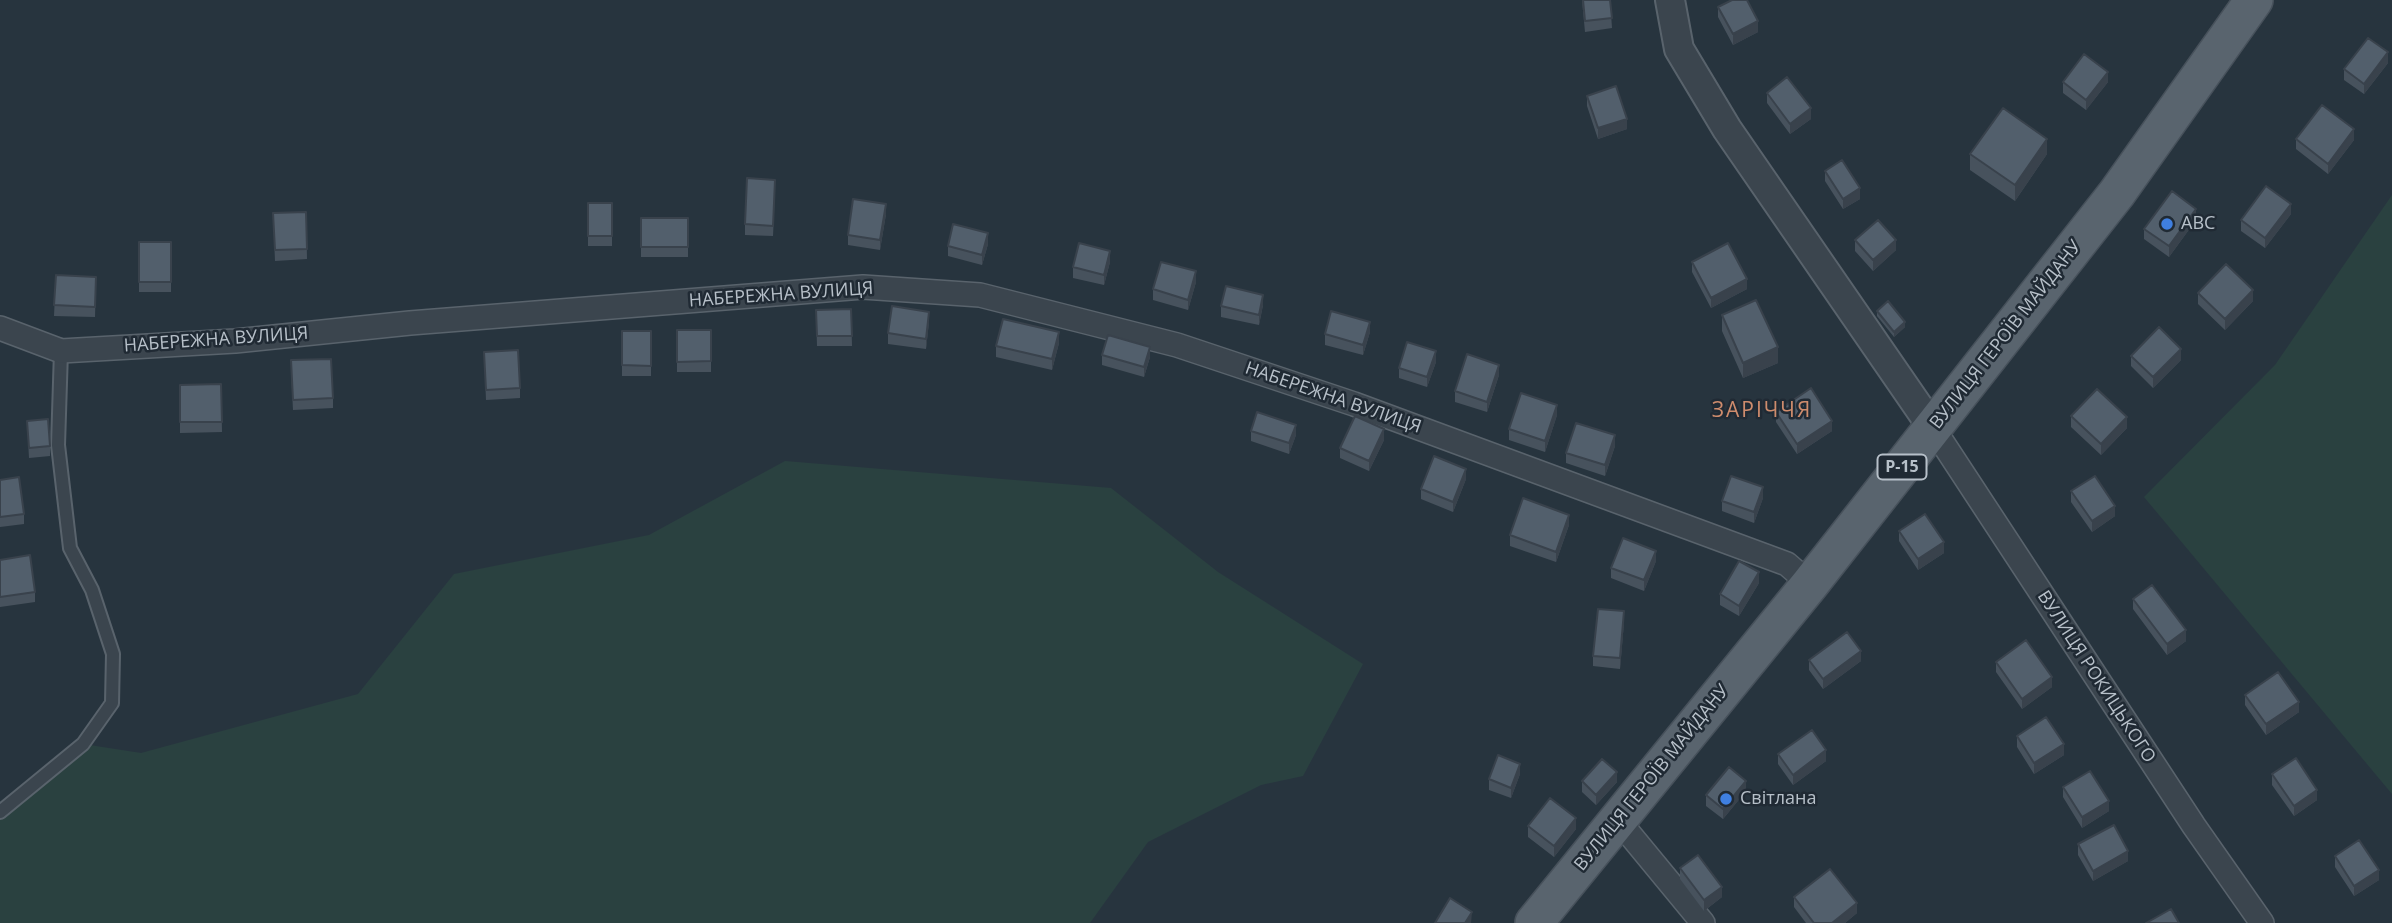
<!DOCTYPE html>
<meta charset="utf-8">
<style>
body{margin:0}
canvas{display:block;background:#27343e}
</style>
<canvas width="2392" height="923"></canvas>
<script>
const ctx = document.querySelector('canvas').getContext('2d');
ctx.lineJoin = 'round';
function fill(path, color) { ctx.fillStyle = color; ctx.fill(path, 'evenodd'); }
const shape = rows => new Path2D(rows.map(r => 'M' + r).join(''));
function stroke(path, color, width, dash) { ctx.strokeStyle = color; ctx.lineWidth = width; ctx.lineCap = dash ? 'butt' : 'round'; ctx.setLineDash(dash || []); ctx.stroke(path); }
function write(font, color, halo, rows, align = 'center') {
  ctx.font = font + ' "Open Sans",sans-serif'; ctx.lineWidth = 5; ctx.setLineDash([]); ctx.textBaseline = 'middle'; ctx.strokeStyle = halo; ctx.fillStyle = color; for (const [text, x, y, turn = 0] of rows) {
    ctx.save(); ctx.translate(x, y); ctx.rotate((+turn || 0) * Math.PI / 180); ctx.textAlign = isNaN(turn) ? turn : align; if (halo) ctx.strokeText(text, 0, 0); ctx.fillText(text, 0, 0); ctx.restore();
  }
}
fill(shape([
 [2392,195,2392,794,2144,497,2275,365],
 [785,461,1111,488,1218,572,1363,664,1303,776,1261,785,1148,842,1090,923,0,923,0,812,83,744,141,753,358,694,454,574,649,535]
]), '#2a4140');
const service = shape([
 [0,812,83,744,112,703,113,654,92,590,70,548,58,445,61,351]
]);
const minor = shape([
 [0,328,61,351,235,341,410,323,863,287,980,295,1177,345,1354,404,1787,564,1810,584],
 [1933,428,2194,826,2262,923],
 [1618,820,1703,923]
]);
const tertiary = shape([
 [1670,0,1679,49,1727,129,1933,428]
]);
const primary = shape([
 [1534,923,1810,584,2117,193,2254,0]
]);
stroke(service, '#59636c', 16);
stroke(minor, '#59636c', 26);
stroke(tertiary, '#59636c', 32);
stroke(primary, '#47515b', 40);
stroke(service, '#3b454e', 12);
stroke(minor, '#3b454e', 23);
stroke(tertiary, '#3b454e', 28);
stroke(primary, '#59646e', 37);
fill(shape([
 [1582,0,1610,0,1612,28,1585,32],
 [1718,7,1758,32,1733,45,1718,17],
 [2388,63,2364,94,2344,80,2344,69],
 [2063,82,2108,82,2086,110,2063,93],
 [1767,93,1811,119,1790,134,1767,103],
 [1587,96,1627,129,1598,139,1587,106],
 [2296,139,2354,140,2328,174,2296,149],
 [1970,154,2047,154,2015,201,1970,170],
 [1825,171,1860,199,1843,209,1825,181],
 [775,191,773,236,745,235,745,224],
 [588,203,612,203,612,246,588,246],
 [306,212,307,259,275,261,273,213],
 [886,214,880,250,848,245,848,235],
 [2291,214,2265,248,2241,231,2241,220],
 [641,218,688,218,688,257,641,257],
 [2196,220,2169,257,2144,239,2144,229],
 [1855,240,1896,250,1873,271,1855,251],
 [139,242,171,242,171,292,139,292],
 [988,244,982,265,948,256,948,246],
 [1110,262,1104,285,1073,278,1073,267],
 [1692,262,1747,289,1711,308,1692,272],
 [56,275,96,277,95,317,54,316],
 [1196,282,1188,310,1153,300,1153,289],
 [2198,293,2253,301,2225,330,2198,304],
 [1263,305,1259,325,1221,317,1221,306],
 [851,309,852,346,817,346,816,310],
 [1877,311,1905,327,1894,337,1877,316],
 [1722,315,1778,363,1743,378,1722,331],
 [929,322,926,349,888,344,888,333],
 [677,330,711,330,711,372,677,372],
 [622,331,651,331,651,376,622,376],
 [1370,332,1363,355,1325,345,1325,334],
 [1059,343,1052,370,996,357,996,346],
 [484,352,520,388,520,398,486,400],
 [1102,355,1150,357,1144,377,1102,365],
 [2131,356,2181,360,2153,388,2131,366],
 [1436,362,1427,387,1399,378,1399,368],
 [291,371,333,398,333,408,293,410],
 [1499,375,1487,412,1455,402,1455,391],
 [221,384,222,432,180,433,180,385],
 [1776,412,1832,431,1797,454,1776,422],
 [1557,415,1545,452,1509,440,1509,429],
 [2071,416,2127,428,2101,455,2071,427],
 [27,421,50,446,50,456,29,458],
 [1251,431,1296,435,1289,454,1251,441],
 [1384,440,1369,471,1340,458,1340,448],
 [1615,446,1605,476,1566,463,1566,453],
 [1466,479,1453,512,1421,499,1421,489],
 [0,480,24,514,24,524,0,527],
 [2071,491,2115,516,2092,532,2071,502],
 [1763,498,1754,523,1722,511,1722,501],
 [1569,525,1556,562,1510,546,1510,535],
 [1899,531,1944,553,1918,570,1899,541],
 [0,560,35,592,35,602,0,607],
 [1656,561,1644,591,1611,578,1611,568],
 [1759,583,1739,616,1720,605,1720,594],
 [2133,599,2186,641,2167,655,2133,609],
 [1624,622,1620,669,1593,666,1593,656],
 [1809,660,1861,661,1823,689,1809,670],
 [1996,662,2052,687,2022,709,1996,672],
 [2245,695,2299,712,2266,735,2245,705],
 [2017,736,2064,755,2034,774,2017,747],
 [1778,754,1826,761,1793,785,1778,764],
 [1520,774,1511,798,1489,790,1489,779],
 [2272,774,2317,800,2294,816,2272,785],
 [1582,781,1617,782,1596,805,1582,792],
 [2063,787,2109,811,2082,828,2063,797],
 [1746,791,1723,819,1706,806,1706,795],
 [1528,826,1576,829,1554,857,1528,837],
 [2078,844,2128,861,2093,881,2078,855],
 [2335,856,2379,880,2354,896,2335,867],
 [1680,868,1722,897,1704,911,1680,879],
 [1794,897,1857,913,1845,923,1806,923,1794,907]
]), '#47525d');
fill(shape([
 [1758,21,1758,32,1733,45,1733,34],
 [2388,52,2388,63,2364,94,2364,84],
 [2108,72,2108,82,2086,110,2086,100],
 [1811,108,1811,119,1790,134,1790,124],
 [1627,119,1627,129,1598,139,1598,128],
 [2354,129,2354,140,2328,174,2328,164],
 [2047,139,2047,154,2015,201,2015,185],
 [1860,188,1860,199,1843,209,1843,199],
 [886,204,886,214,880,250,880,240],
 [2291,204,2291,214,2265,248,2265,238],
 [2196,209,2196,220,2169,257,2169,246],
 [988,233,988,244,982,265,982,255],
 [1896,240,1896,250,1873,271,1873,260],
 [1110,251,1110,262,1104,285,1104,275],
 [1196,271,1196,282,1188,310,1188,300],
 [1747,279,1747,289,1711,308,1711,298],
 [2253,290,2253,301,2225,330,2225,319],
 [1263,295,1263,305,1259,325,1259,315],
 [929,312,929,322,926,349,926,339],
 [1370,322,1370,332,1363,355,1363,345],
 [1905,322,1905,327,1894,337,1894,332],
 [1059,332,1059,343,1052,370,1052,359],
 [1150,347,1150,357,1144,377,1144,367],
 [1778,347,1778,363,1743,378,1743,363],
 [2181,349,2181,360,2153,388,2153,377],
 [1436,351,1436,362,1427,387,1427,377],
 [1499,365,1499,375,1487,412,1487,402],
 [1557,405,1557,415,1545,452,1545,441],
 [2127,417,2127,428,2101,455,2101,444],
 [1832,421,1832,431,1797,454,1797,444],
 [1296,425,1296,435,1289,454,1289,443],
 [1384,429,1384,440,1369,471,1369,461],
 [1615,435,1615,446,1605,476,1605,465],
 [1466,469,1466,479,1453,512,1453,502],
 [1763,487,1763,498,1754,523,1754,512],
 [2115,506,2115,516,2092,532,2092,521],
 [1569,515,1569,525,1556,562,1556,552],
 [1944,542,1944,553,1918,570,1918,559],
 [1656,551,1656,561,1644,591,1644,580],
 [1759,572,1759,583,1739,616,1739,606],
 [1624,611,1624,622,1620,669,1620,658],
 [2186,630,2186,641,2167,655,2167,644],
 [1861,651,1861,661,1823,689,1823,679],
 [2052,677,2052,687,2022,709,2022,699],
 [2299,702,2299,712,2266,735,2266,724],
 [2064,744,2064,755,2034,774,2034,763],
 [1826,750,1826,761,1793,785,1793,775],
 [1520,764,1520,774,1511,798,1511,788],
 [1617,772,1617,782,1596,805,1596,795],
 [1746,781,1746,791,1723,819,1723,809],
 [2317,790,2317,800,2294,816,2294,806],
 [2109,801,2109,811,2082,828,2082,817],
 [1576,818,1576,829,1554,857,1554,846],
 [2128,851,2128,861,2093,881,2093,871],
 [2379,870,2379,880,2354,896,2354,886],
 [1722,887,1722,897,1704,911,1704,900],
 [1857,903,1857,913,1845,923,1832,923],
 [1472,912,1471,923,1465,923]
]), '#39424c');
const building = shape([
 [1583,0,1610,0,1612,18,1585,21,1583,0],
 [1732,0,1747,0,1758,21,1733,34,1718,7,1732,0],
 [2368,38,2388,52,2364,84,2344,69,2368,38],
 [2084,54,2108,72,2086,100,2063,82,2084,54],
 [1787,77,1811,108,1790,124,1767,93,1787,77],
 [1616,86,1627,119,1598,128,1587,96,1616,86],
 [2322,105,2354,129,2328,164,2296,139,2322,105],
 [2003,108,2047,139,2015,185,1970,154,2003,108],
 [1842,160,1860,188,1843,199,1825,171,1842,160],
 [747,178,775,180,773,226,745,224,747,178],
 [2266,186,2291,204,2265,238,2241,220,2266,186],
 [2172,191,2196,209,2169,246,2144,229,2172,191],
 [853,199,886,204,880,240,848,235,853,199],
 [588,203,612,203,612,236,588,236,588,203],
 [306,212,307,249,275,250,273,213,306,212],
 [641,218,688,218,688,247,641,247,641,218],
 [1878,220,1896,240,1873,260,1855,240,1878,220],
 [953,224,988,233,982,255,948,246,953,224],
 [139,242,171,242,171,282,139,282,139,242],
 [1079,243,1110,251,1104,275,1073,267,1079,243],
 [1728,243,1747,279,1711,298,1692,262,1728,243],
 [1161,262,1196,271,1188,300,1153,289,1161,262],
 [2226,264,2253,290,2225,319,2198,293,2226,264],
 [56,275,96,277,95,307,54,305,56,275],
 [1226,286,1263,295,1259,315,1221,306,1226,286],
 [1756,300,1778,347,1743,363,1722,315,1756,300],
 [1888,301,1905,322,1894,332,1877,311,1888,301],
 [892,306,929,312,926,339,888,333,892,306],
 [851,309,852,336,817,336,816,310,851,309],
 [1331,311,1370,322,1363,345,1325,334,1331,311],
 [1003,319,1059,332,1052,359,996,346,1003,319],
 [2159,327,2181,349,2153,377,2131,356,2159,327],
 [677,330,711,330,711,361,677,362,677,330],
 [622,331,651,331,651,366,622,365,622,331],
 [1108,335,1150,347,1144,367,1102,355,1108,335],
 [1407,342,1436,351,1427,377,1399,368,1407,342],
 [518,350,520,388,486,390,484,352,518,350],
 [1467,354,1499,365,1487,402,1455,391,1467,354],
 [331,359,333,398,293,400,291,360,331,359],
 [221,384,222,422,180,422,180,385,221,384],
 [1811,388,1832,421,1797,444,1776,412,1811,388],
 [2097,389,2127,417,2101,444,2071,416,2097,389],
 [1521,393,1557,405,1545,441,1509,429,1521,393],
 [1257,412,1296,425,1289,443,1251,431,1257,412],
 [1355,416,1384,429,1369,461,1340,448,1355,416],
 [48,419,50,446,29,448,27,421,48,419],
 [1576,423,1615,435,1605,465,1566,453,1576,423],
 [1434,456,1466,469,1453,502,1421,489,1434,456],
 [1731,476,1763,487,1754,512,1722,501,1731,476],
 [2095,476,2115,506,2092,521,2071,491,2095,476],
 [19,477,24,514,0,517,0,480,19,477],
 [1523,498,1569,515,1556,552,1510,535,1523,498],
 [1925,514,1944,542,1918,559,1899,531,1925,514],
 [1623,538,1656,551,1644,580,1611,568,1623,538],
 [30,555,35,592,0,597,0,560,30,555],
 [1739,561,1759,572,1739,606,1720,594,1739,561],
 [2152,585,2186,630,2167,644,2133,599,2152,585],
 [1598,609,1624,611,1620,658,1593,656,1598,609],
 [1847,632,1861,651,1823,679,1809,660,1847,632],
 [2026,640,2052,677,2022,699,1996,662,2026,640],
 [2278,672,2299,702,2266,724,2245,695,2278,672],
 [2046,717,2064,744,2034,763,2017,736,2046,717],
 [1812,730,1826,750,1793,775,1778,754,1812,730],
 [1498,755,1520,764,1511,788,1489,779,1498,755],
 [2296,758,2317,790,2294,806,2272,774,2296,758],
 [1602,759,1617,772,1596,795,1582,781,1602,759],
 [1729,767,1746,781,1723,809,1706,795,1729,767],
 [2090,771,2109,801,2082,817,2063,787,2090,771],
 [1550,798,1576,818,1554,846,1528,826,1550,798],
 [2114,825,2128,851,2093,871,2078,844,2114,825],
 [2359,840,2379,870,2354,886,2335,856,2359,840],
 [1698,855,1722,887,1704,900,1680,868,1698,855],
 [1830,869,1857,903,1832,923,1814,923,1794,897,1830,869],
 [1450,898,1472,912,1465,923,1435,923,1450,898],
 [2171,909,2179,923,2146,923,2171,909]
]);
fill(building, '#525f6c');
stroke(building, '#39424c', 2);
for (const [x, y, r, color] of [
 [2167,224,7,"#3f7fe0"],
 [1726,799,7,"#3f7fe0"]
]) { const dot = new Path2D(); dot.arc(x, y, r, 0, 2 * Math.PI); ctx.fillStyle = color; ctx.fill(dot); stroke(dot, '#202a34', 2.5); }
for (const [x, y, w] of [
 [1902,467,49]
]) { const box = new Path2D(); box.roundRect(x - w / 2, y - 12.5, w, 25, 5); ctx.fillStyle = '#202a34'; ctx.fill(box); stroke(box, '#b7c0c9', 2); }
write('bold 16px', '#b7c0c9', null, [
 ["Р-15",1902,467]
]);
write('18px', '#b7c0c9', '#202a34', [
 ["ABC",2181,224],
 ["Світлана",1740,799]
], 'left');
write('18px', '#b7c0c9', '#202a34', [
 ["НАБЕРЕЖНА ВУЛИЦЯ",781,295,-4],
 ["ВУЛИЦЯ ГЕРОЇВ МАЙДАНУ",2006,335,-52],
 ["НАБЕРЕЖНА ВУЛИЦЯ",216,340,-4],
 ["НАБЕРЕЖНА ВУЛИЦЯ",1333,398,19],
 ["ВУЛИЦЯ РОКИЦЬКОГО",2096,677,57],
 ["ВУЛИЦЯ ГЕРОЇВ МАЙДАНУ",1652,778,-51]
]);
ctx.letterSpacing = '2px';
write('21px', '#ce8c6d', '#202a34', [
 ["ЗАРІЧЧЯ",1762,411]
]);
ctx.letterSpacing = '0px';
</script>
